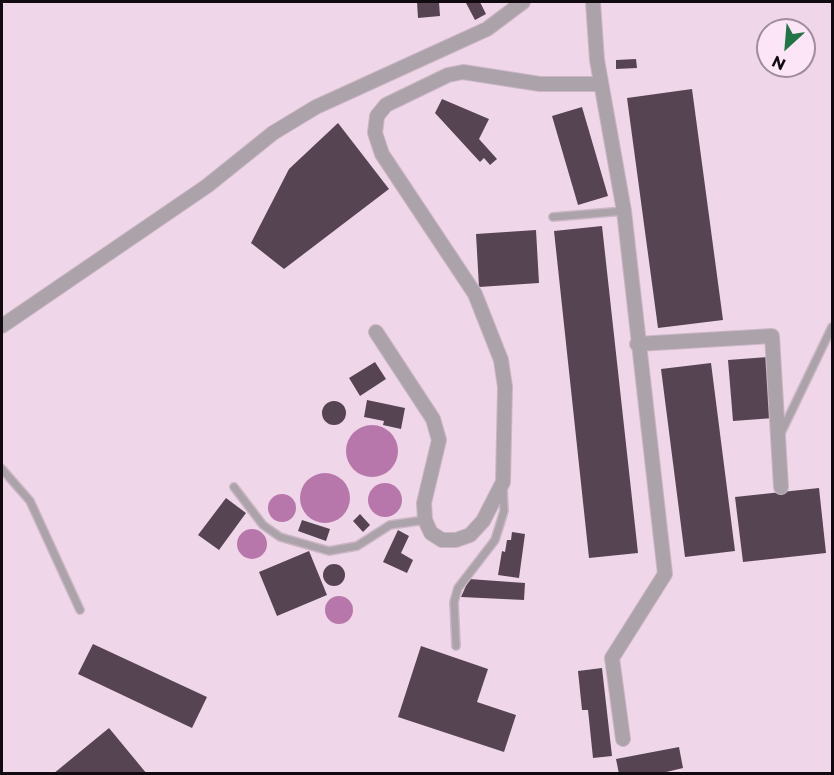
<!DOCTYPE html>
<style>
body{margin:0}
#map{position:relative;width:834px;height:775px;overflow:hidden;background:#efd7e9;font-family:Montserrat,sans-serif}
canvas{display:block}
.frame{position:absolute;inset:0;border:3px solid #110a10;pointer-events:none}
.north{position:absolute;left:756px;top:18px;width:60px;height:60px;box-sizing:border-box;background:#fce5f6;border:2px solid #9e8d9a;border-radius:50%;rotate:206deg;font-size:16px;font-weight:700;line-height:24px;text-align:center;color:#110a10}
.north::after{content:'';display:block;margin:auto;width:21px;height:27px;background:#217445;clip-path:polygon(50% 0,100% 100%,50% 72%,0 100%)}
</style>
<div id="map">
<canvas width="834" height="775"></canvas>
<div class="frame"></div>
<div class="north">N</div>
</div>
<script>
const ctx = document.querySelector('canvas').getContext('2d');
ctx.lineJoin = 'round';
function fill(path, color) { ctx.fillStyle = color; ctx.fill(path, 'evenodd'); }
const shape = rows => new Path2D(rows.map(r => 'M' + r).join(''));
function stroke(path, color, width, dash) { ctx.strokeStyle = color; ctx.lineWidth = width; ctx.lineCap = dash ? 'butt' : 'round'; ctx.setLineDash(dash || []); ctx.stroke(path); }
fill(shape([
 '346 451a26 26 0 1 1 52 0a26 26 0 1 1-52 0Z',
 '300 498a25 25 0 1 1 50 0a25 25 0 1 1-50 0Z',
 '368 500a17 17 0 1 1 34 0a17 17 0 1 1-34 0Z',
 '268 508a14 14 0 1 1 28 0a14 14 0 1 1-28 0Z',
 '237 544a15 15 0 1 1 30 0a15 15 0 1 1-30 0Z',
 '325 610a14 14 0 1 1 28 0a14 14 0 1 1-28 0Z'
]), '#b877ab');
fill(shape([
 [417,2,439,2,440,16,418,18],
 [469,2,480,2,486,14,475,20,466,3],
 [636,59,637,68,616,69,616,60],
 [692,89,723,320,658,328,627,98],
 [442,99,489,119,479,139,497,159,490,165,484,158,480,162,435,113],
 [582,107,608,196,578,205,552,116],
 [338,123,389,189,284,269,251,243,289,169],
 [602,226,638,553,589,558,554,231],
 [536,230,539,283,479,287,476,234],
 [768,357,774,418,733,421,728,360],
 [375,362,386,379,360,396,349,378],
 [711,363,735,551,685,557,661,369],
 [367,400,405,408,401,429,383,425,384,421,364,417],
 '322 413a12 12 0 1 1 24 0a12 12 0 1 1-24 0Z',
 [819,488,826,553,743,562,735,497],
 [226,498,246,513,219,550,198,535],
 [360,514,370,525,363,532,353,521],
 [302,520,330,529,326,541,298,531],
 [398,530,409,536,401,553,413,560,407,573,383,562],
 [512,532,525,534,519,578,498,575,502,551,505,552,507,540,511,540],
 [309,551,327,595,277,616,259,572],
 '323 575a11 11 0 1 1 22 0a11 11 0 1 1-22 0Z',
 [469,579,525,583,524,600,461,597],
 [93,644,207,697,192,728,78,674],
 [421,646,488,669,477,702,516,715,504,752,398,717],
 [602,668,612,756,593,758,588,710,582,710,578,671],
 [109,728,147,774,53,774],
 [679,747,683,768,658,774,619,774,616,759]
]), '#574453');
const lane = shape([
 [553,217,624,211],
 [780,435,832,327],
 [2,469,30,501,80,610],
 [234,487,263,525,280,537,329,551,357,546,390,525,425,520],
 [456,646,454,602,458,588,495,540,504,511,503,487]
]);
const street = shape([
 [593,2,597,60,624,211,665,574,612,658,623,739],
 [2,326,207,186,273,133,316,107,487,29,523,2],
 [376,332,433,419,439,440,424,503,425,520,431,533,442,540,456,540,470,535,483,521,503,482,505,387,501,360,475,294,382,154,375,133,377,116,386,105,448,75,463,72,540,84,601,84],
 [637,344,772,336,781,487]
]);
stroke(lane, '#cbb6c6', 10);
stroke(street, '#cbb6c6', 16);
stroke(lane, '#aca2a9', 7);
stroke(street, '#aca2a9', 14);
</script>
